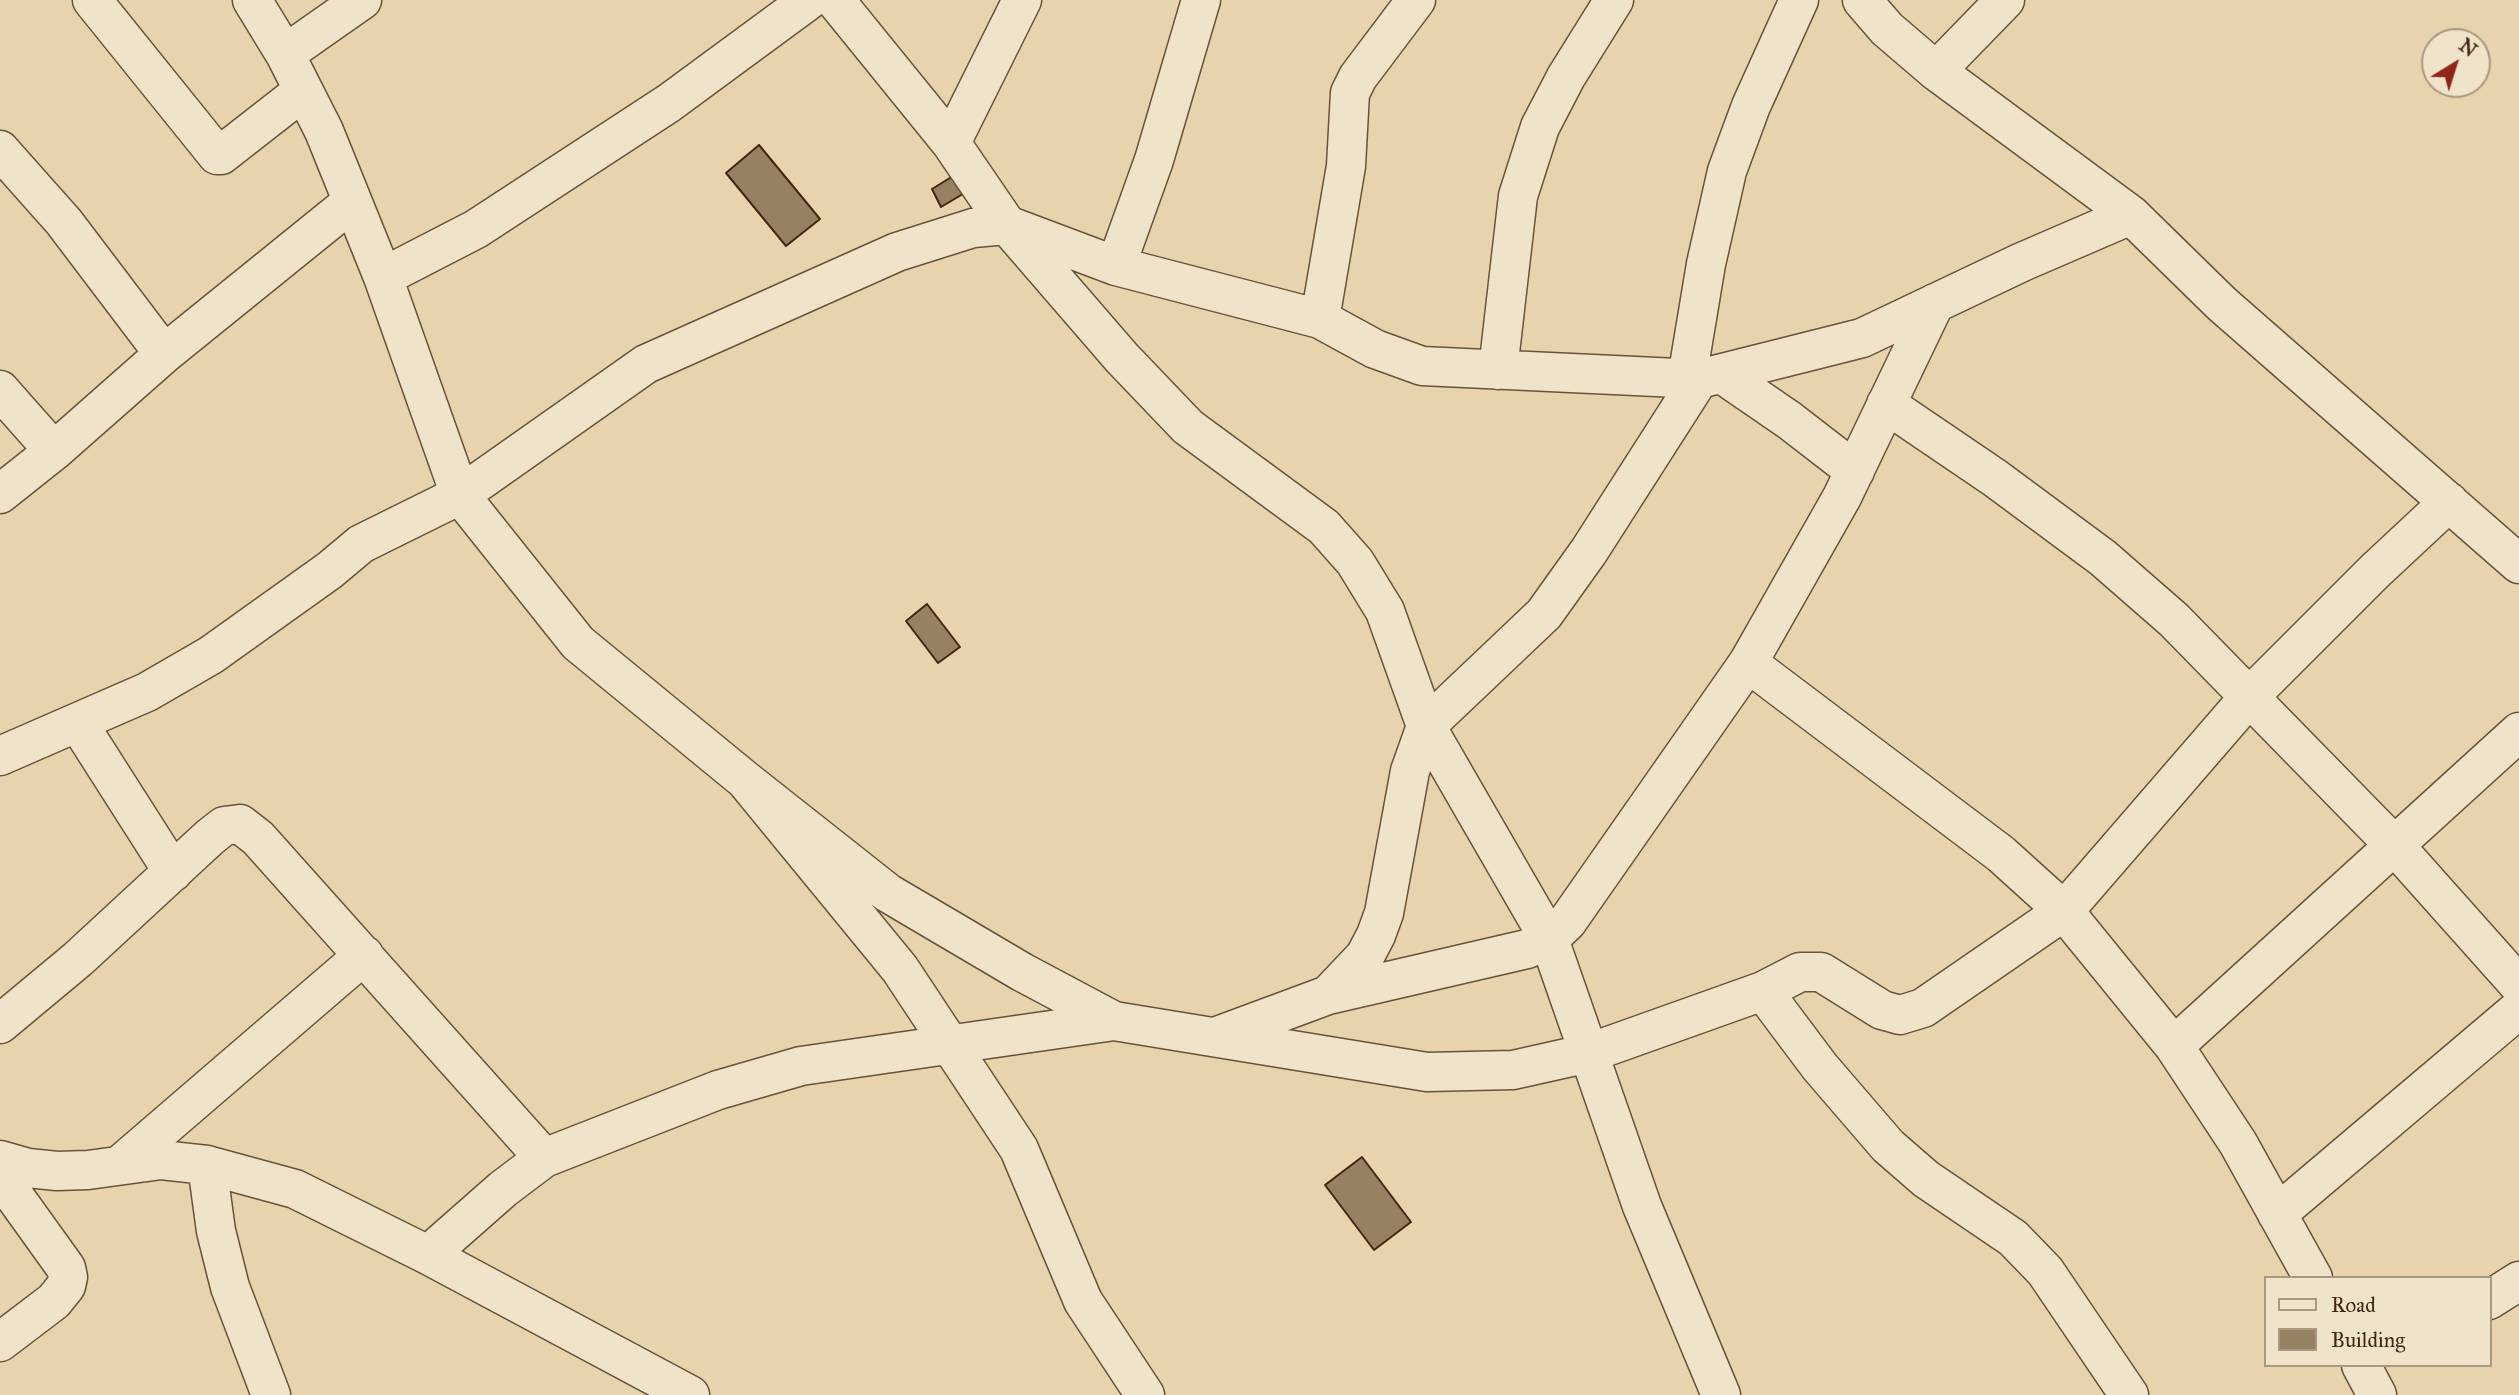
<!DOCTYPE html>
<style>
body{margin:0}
#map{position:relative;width:2519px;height:1395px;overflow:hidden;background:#e7d4ad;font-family:"IM FELL Great Primer",serif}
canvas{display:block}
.legend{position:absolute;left:2264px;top:1276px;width:228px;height:91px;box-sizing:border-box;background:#efe3ca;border:2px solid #a99881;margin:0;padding:9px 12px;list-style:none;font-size:21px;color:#402713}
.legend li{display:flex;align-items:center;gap:14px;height:35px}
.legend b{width:35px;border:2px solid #a99881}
.north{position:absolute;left:2421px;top:28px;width:70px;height:70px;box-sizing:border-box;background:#efe3ca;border:2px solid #a99881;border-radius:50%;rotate:38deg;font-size:19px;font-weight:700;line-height:28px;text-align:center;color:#402713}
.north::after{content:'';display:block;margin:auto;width:24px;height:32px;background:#8f2418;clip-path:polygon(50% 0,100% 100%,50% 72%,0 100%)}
</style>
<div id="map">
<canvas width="2519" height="1395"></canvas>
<ul class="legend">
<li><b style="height:9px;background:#efe3ca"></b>Road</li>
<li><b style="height:19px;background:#978163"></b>Building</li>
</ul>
<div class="north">N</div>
</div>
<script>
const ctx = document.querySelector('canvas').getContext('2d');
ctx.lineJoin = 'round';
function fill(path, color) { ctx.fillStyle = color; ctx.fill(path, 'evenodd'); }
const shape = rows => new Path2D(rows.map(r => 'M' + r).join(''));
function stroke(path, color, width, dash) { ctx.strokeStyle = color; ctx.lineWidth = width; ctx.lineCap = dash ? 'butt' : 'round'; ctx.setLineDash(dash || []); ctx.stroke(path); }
const building = shape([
 [759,145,820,219,786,246,726,173,759,145],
 [953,176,963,194,941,207,932,189,953,176],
 [927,604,960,647,938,663,906,621,927,604],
 [1362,1157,1411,1222,1374,1250,1325,1185,1362,1157]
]);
fill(building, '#978163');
stroke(building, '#402713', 2);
const minor = shape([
 [92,0,217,155,221,155,303,91],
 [252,0,285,54,324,131,383,277,460,495,578,643,745,780,900,969,1019,1149,1083,1301,1145,1395],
 [835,0,951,143,1007,225,1122,358,1188,427,1324,527,1355,562,1385,611,1426,726,1549,939,1642,1206,1721,1395],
 [1862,0,1887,29,1936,71,2131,215],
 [285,54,362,0],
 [1936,71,2005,0],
 [951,143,1022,0],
 [0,150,64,222,164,354,352,202],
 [1116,266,1154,160,1201,0],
 [383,277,476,229,669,103,809,0],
 [1320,319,1346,166,1350,93,1358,77,1416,0],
 [1498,370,1518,196,1540,127,1566,77,1614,0],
 [1722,374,1789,420,1855,471],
 [1687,378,1706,264,1727,171,1751,106,1799,0],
 [0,390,54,451],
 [1886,404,1995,478,2103,558,2174,620,2395,846,2519,985],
 [0,494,54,451,164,354],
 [1748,663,2001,854,2064,911,2174,1046,2519,732],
 [78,723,173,872],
 [0,756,147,692,211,655,330,570,361,544,460,495,646,364,897,252,973,228,1007,225,1116,266,1320,319,1375,349,1422,366,1699,379,1862,338,2022,262,2131,215,2222,304,2519,564],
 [745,780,888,893,1022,972,1114,1021,1427,1072,1513,1070,1589,1053,1763,991,1800,972,1821,972,1882,1010,1900,1015,1923,1008,2064,911,2250,696,2375,571,2449,502],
 [1763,991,1820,1067,1888,1146,1926,1179,2013,1238,2045,1271,2129,1395],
 [1328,995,1365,956,1376,935,1384,913,1410,771,1426,726,1544,614,1589,551,1699,379],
 [0,1024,78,959,210,837,224,826,240,824,258,838,544,1158],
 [1220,1035,1328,995,1527,949,1549,939,1567,922,1748,663,1842,497,1935,303],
 [2174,1046,2238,1143,2313,1278],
 [0,1160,28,1168,57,1171,88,1170,161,1160,207,1165,295,1189,428,1255,690,1395],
 [120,1165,364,955],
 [207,1165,216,1231,230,1287,271,1395],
 [0,1176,66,1268,68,1277,66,1286,54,1301,0,1342],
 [2277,1214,2519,1009],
 [428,1255,503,1189,544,1158,718,1090,801,1066,1114,1021],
 [2489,1300,2519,1281],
 [2361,1365,2377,1395]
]);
stroke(minor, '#6a523a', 41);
stroke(minor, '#efe3ca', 38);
</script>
